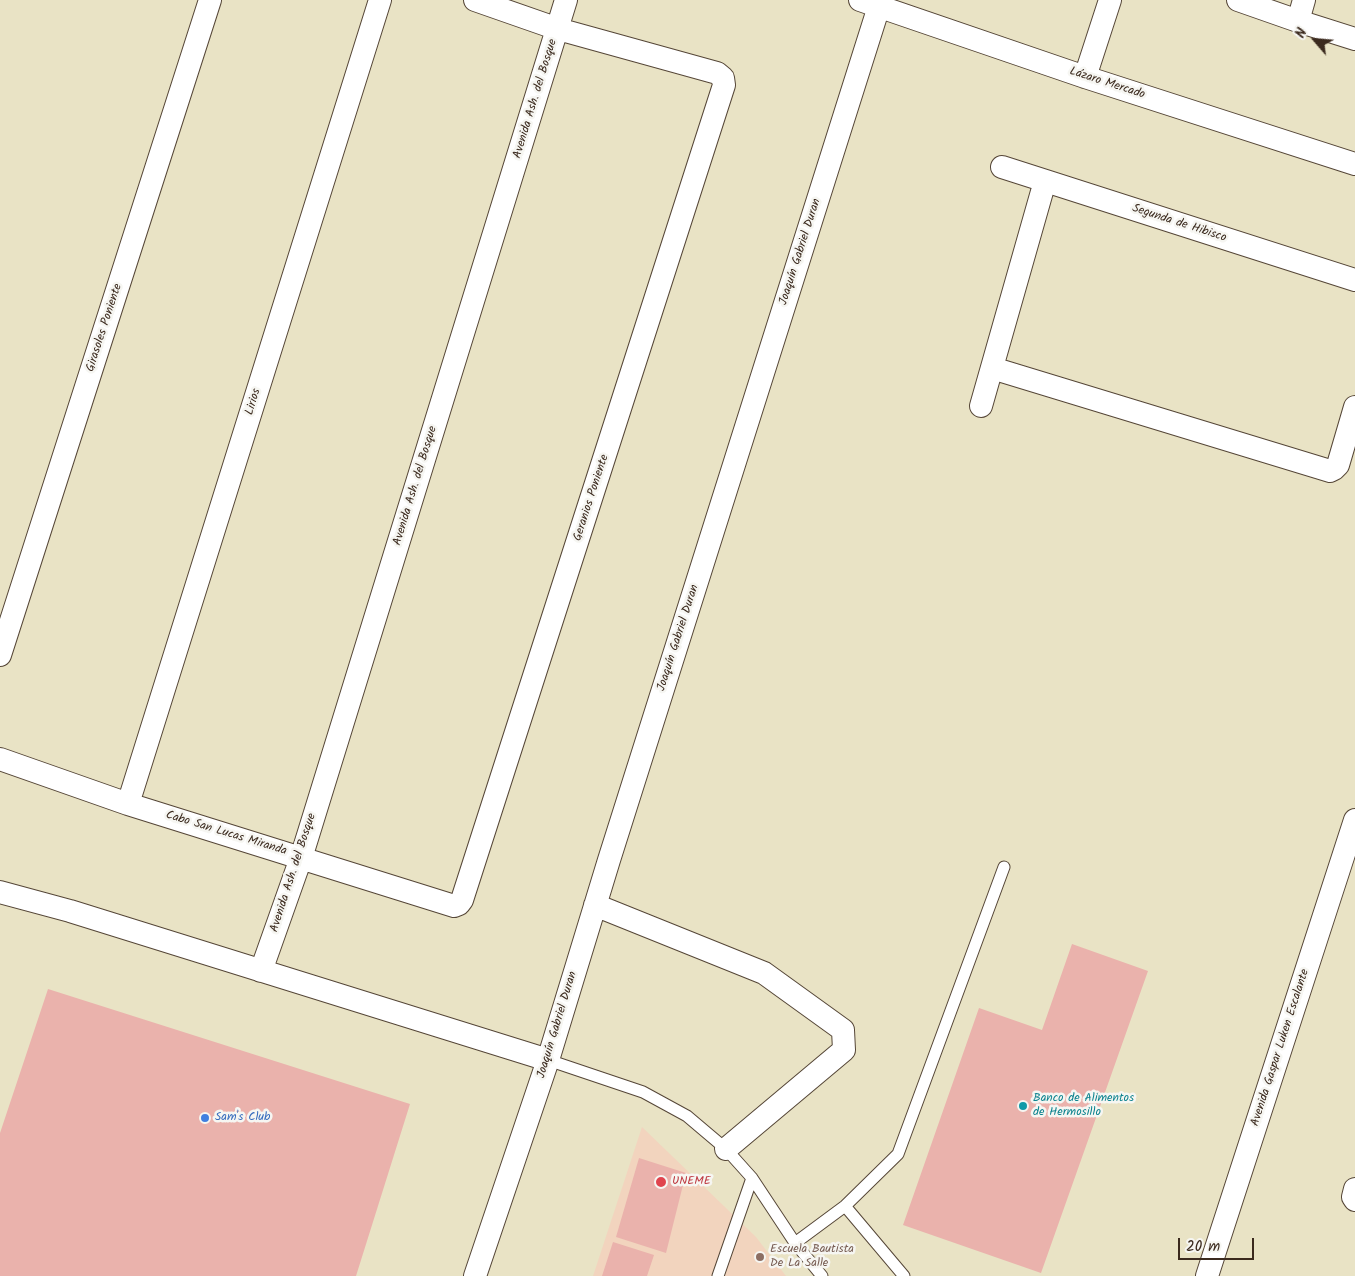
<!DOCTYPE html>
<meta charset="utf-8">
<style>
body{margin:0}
#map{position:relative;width:1355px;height:1276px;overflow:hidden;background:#e9e3c5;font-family:Kalam,sans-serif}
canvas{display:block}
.north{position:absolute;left:1290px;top:15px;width:50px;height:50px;-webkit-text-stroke:4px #f6f6f2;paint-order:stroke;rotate:297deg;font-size:14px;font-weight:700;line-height:20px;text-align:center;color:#3b2a1e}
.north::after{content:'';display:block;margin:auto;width:18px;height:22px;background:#3b2a1e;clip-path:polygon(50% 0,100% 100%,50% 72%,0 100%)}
.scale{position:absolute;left:1178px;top:1238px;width:76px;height:22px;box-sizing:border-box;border:2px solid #3b2a1e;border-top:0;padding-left:6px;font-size:15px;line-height:18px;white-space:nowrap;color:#3b2a1e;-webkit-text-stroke:4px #f6f6f2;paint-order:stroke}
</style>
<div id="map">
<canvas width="1355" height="1276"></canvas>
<div class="north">N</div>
<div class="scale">20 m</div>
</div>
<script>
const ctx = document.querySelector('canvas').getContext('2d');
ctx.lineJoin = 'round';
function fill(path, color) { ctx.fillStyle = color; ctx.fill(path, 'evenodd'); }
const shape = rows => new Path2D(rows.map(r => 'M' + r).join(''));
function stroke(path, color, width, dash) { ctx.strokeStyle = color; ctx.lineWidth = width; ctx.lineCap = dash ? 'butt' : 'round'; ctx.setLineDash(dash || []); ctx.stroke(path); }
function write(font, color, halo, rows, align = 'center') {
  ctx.font = font + ' Kalam,sans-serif'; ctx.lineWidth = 5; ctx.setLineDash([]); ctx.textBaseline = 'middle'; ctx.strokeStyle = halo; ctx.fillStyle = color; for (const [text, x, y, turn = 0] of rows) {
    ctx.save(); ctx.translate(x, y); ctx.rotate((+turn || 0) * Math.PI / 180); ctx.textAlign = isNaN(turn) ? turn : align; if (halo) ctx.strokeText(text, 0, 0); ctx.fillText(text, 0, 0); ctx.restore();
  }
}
fill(shape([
 [642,1127,756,1237,786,1276,593,1276]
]), '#f2d4be');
fill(shape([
 [1072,944,1148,971,1041,1273,903,1225,979,1008,1042,1030],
 [48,989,410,1104,356,1276,0,1276,0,1133],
 [639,1158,686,1173,666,1253,616,1237],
 [613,1242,654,1255,647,1276,602,1276]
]), '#eab2ac');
const lane = shape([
 [548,1060,643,1092,687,1116,726,1149,752,1178,795,1243,822,1276],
 [845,1206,904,1276],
 [795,1243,845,1206,898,1154,1004,867],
 [718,1276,752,1178]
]);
const street = shape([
 [860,0,1085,77,1355,164],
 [1238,0,1298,21,1355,39],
 [1298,21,1304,0],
 [1085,77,1110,0],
 [1002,167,1355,280],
 [992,368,1330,471,1334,469,1338,465,1355,407],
 [981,406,1045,181],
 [0,655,210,0],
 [0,759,128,804,454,906,459,904,462,900,724,85,723,78,717,73,558,29,475,0],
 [128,804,380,0],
 [0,892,70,911,548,1060],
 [595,905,764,973,843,1030,844,1050,726,1149],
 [261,971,301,858,566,0],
 [1355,1189,1353,1197,1355,1200],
 [475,1276,548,1060,609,860,881,0],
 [1207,1276,1355,820]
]);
stroke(lane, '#554637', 13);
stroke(street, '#554637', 24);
stroke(lane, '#fff', 11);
stroke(street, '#fff', 22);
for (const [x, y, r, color] of [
 [1023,1106,5,"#0f9aa8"],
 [205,1118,5,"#3f7fe0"],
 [661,1182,6,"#e0444e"],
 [760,1257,5,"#8d6e63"]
]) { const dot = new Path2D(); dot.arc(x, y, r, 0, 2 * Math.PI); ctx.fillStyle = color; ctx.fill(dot); stroke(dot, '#f6f6f2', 2); }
write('12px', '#3b2a1e', '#f6f6f2', [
 ["Lázaro Mercado",1107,84,18],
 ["Avenida Ash. del Bosque",536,99,-73],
 ["Segunda de Hibisco",1179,224,18],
 ["Joaquín Gabriel Duran",801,252,-72],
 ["Girasoles Poniente",105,328,-72],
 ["Lirios",254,402,-73],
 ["Avenida Ash. del Bosque",416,486,-73],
 ["Geranios Poniente",592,498,-72],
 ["Joaquín Gabriel Duran",679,638,-72],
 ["Cabo San Lucas Miranda",226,834,17],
 ["Avenida Ash. del Bosque",294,873,-72],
 ["Joaquín Gabriel Duran",558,1025,-73],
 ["Avenida Gaspar Luken Escalante",1281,1048,-72]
]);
write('12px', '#0d838f', '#f6f6f2', [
 ["Banco de Alimentos",1033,1099],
 ["de Hermosillo",1033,1113]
], 'left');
write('12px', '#366cbe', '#f6f6f2', [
 ["Sam's Club",215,1118]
], 'left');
write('12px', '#be3a42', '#f6f6f2', [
 ["UNEME",672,1182]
], 'left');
write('12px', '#785e54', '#f6f6f2', [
 ["Escuela Bautista",770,1250],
 ["De La Salle",770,1264]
], 'left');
</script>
